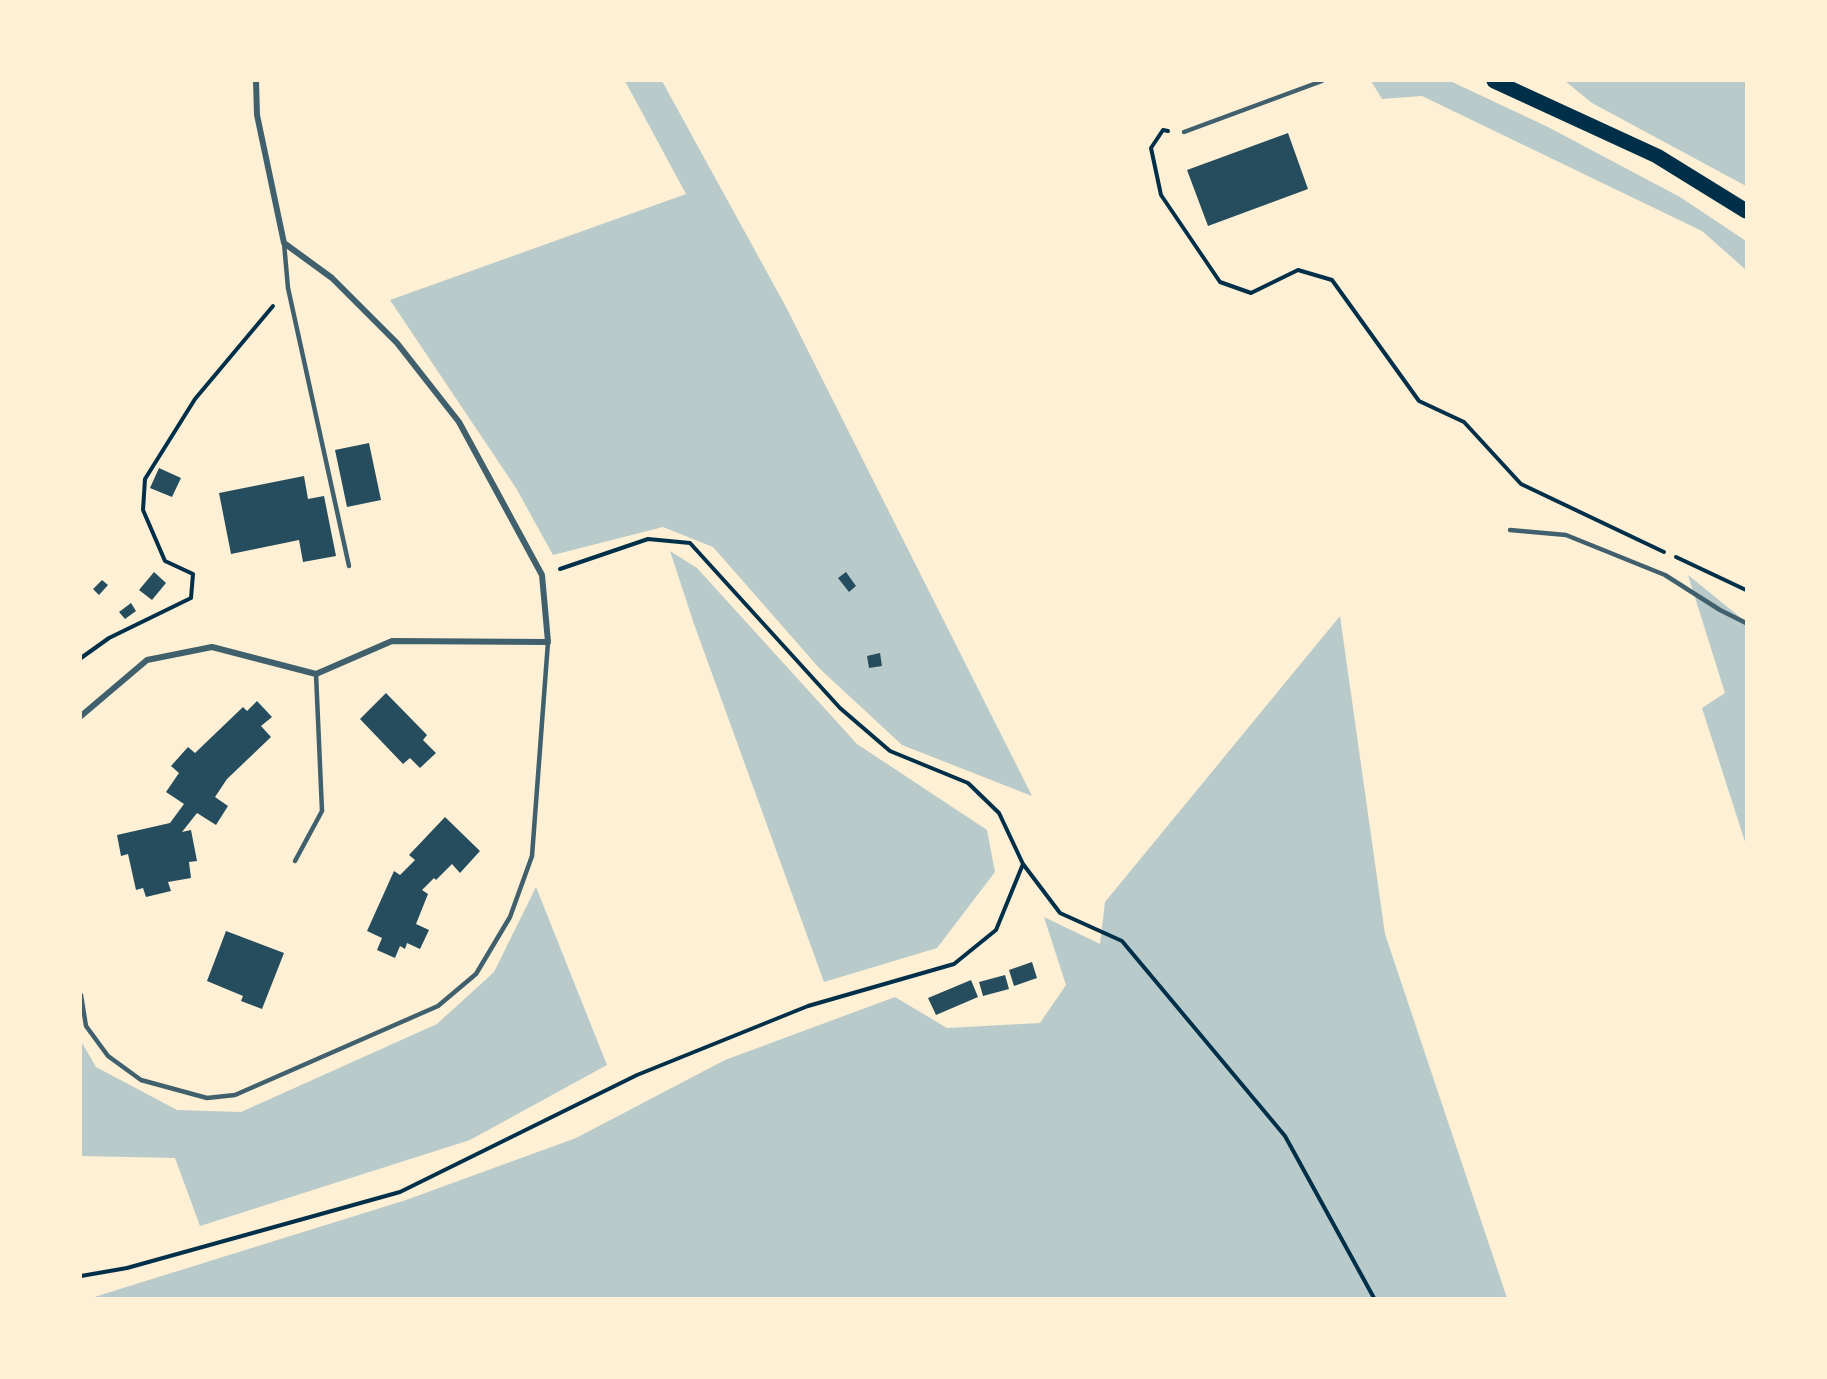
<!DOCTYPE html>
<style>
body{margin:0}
#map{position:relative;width:1827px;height:1379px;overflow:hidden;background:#fdf0d5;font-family:"Alegreya Sans",sans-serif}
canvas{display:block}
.frame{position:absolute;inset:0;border:82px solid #fdf0d5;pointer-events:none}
</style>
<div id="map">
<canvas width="1827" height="1379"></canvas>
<div class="frame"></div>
</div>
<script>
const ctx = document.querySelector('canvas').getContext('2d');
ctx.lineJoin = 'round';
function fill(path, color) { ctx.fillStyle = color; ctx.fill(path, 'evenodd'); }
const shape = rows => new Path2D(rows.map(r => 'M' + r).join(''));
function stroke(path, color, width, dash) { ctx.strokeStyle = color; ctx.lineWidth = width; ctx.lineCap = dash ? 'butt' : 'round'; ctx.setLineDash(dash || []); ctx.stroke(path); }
fill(shape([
 [625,81,662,81,786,307,1032,796,902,745,820,669,713,547,663,527,553,555,516,488,390,300,686,194],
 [1371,81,1450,81,1548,127,1680,197,1746,241,1746,270,1702,231,1422,96,1382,99],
 [1565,81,1746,81,1746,186,1592,103],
 [670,551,697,568,857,744,987,830,995,872,937,948,824,982,694,624],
 [1688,575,1746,622,1746,845,1702,708,1725,693],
 [1340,616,1385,934,1507,1298,91,1298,406,1200,576,1138,725,1060,895,997,947,1028,1040,1023,1066,985,1044,917,1100,944,1105,902],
 [536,887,607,1065,470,1140,200,1226,175,1158,81,1156,81,1041,96,1067,177,1110,241,1112,437,1024,494,972]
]), '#b9caca');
fill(shape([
 [1288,133,1308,189,1208,226,1187,170],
 [369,443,381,500,347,507,335,450],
 [159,468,181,478,172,497,150,488],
 [304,476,308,499,324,496,336,556,303,562,299,540,231,554,219,493],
 [154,572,166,583,152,600,139,590],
 [846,572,856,586,849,592,838,578],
 [102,580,108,585,99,595,93,589],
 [131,603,136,611,125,619,119,612],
 [880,653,882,666,869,668,867,656],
 [386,693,427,735,423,740,436,753,420,768,410,758,403,764,360,719],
 [257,701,272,717,261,726,271,737,227,779,215,797,228,806,216,825,197,813,182,832,191,830,197,861,189,862,191,878,168,882,171,891,146,897,143,888,136,890,128,854,121,856,117,835,170,823,184,804,166,792,179,773,171,766,188,747,195,753,243,707,247,711],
 [445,817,480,851,460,873,452,864,436,880,434,878,422,890,428,894,416,924,429,930,420,949,407,943,405,949,400,946,395,958,377,950,382,938,367,931,394,871,400,875,415,860,409,855],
 [226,931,284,953,262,1009,241,1001,243,996,207,981],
 [1032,962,1037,978,1014,986,1009,970],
 [1005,975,1009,989,983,996,979,982],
 [971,980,978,997,936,1015,928,998]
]), '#264d5e');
stroke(shape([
 [1168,131,1163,130,1151,148,1161,195,1220,282,1251,293,1298,270,1332,280,1419,401,1464,422,1521,484,1664,552],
 [1676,557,1746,590],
 [81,658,109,638,191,598,193,574,165,561,143,510,145,479,195,399,273,306],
 [1023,864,1060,913,1122,941,1285,1136,1374,1298],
 [81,1276,127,1268,400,1192,637,1075,808,1006,954,964,996,930,1023,864,999,813,968,783,890,751,840,708,690,543,648,539,560,569]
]), '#003049', 4);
stroke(shape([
 [1184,132,1322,81],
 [284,243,288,288,349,566],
 [1510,530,1566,535,1665,575,1720,610,1746,623],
 [295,861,322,811,316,674],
 [81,995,86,1026,108,1056,141,1080,207,1098,235,1095,438,1006,476,974,510,917,532,856,548,642]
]), '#3f606c', 4.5);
stroke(shape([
 [81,716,147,660,212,647,316,674,392,641,548,642,542,575,459,422,397,343,332,278,284,243,257,115,256,81]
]), '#3f606c', 6);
stroke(shape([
 [1494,81,1657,156,1746,211]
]), '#003049', 15);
</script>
